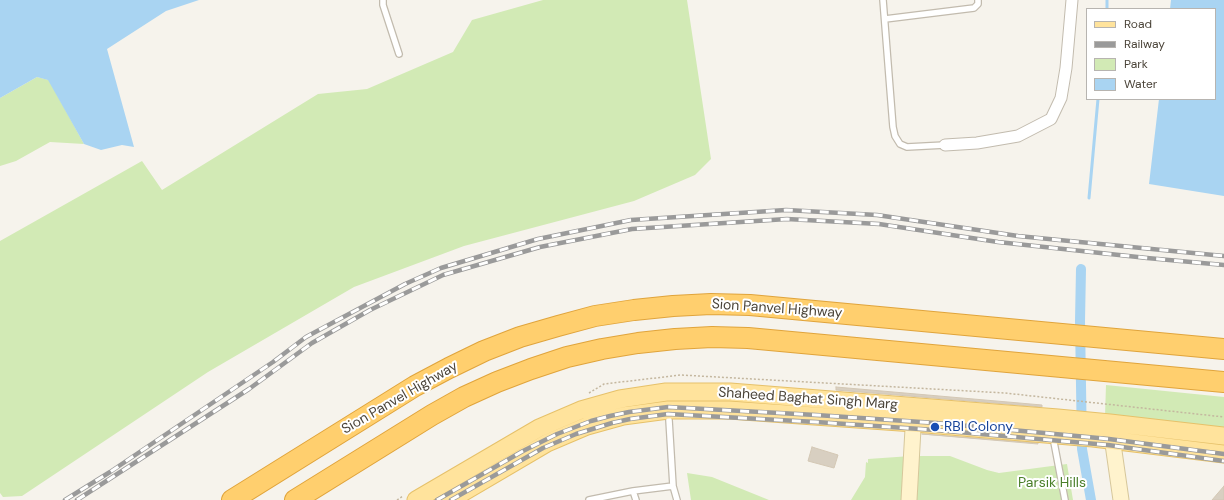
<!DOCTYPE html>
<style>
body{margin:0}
#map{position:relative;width:1224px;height:500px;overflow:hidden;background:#f6f3ec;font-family:"DM Sans",sans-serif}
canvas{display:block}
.legend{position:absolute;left:1086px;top:8px;width:130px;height:92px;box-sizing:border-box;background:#fff;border:1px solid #b7b4b0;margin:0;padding:5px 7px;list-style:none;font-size:12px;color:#4b4439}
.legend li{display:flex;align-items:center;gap:8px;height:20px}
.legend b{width:20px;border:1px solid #b7b4b0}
</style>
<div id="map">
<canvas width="1224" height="500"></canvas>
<ul class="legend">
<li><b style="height:5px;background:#ffe39c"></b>Road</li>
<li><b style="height:5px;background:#9a9a9a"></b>Railway</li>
<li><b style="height:11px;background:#d2eab5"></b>Park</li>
<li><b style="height:11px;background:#a9d4f2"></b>Water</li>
</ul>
</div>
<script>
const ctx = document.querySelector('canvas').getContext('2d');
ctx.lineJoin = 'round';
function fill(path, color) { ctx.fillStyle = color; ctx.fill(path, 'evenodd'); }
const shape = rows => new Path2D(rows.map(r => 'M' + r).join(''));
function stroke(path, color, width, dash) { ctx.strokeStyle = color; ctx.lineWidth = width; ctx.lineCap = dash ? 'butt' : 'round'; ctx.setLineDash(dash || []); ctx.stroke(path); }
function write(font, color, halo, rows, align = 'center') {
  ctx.font = font + ' "DM Sans",sans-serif'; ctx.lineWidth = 4; ctx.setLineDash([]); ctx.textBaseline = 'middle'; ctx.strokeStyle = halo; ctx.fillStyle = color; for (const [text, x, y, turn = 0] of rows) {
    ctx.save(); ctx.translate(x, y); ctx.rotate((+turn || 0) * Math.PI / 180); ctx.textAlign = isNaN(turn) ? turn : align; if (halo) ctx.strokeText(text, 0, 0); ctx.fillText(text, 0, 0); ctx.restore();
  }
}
fill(shape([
 [543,0,687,0,711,159,695,175,634,201,464,246,354,287,208,372,22,496,3,497,0,493,0,241,142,161,162,190,318,94,367,89,453,52,472,20],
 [37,77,49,80,84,144,50,142,16,161,0,166,0,98],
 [1106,385,1224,397,1224,428,1105,416],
 [911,456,950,456,987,470,999,473,1067,464,1073,500,851,500,865,477,866,462,868,463,868,459],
 [687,473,712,477,769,500,691,500]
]), '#d2eab5');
fill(shape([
 [0,0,199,0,166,11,107,49,134,147,122,145,101,150,84,144,48,80,37,77,0,98],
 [1171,0,1224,0,1224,196,1149,184,1159,99,1215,99,1215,9,1170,9]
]), '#a9d4f2');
stroke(shape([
 [1107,9,1107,0],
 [1089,198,1098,99]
]), '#a9d4f2', 3);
stroke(shape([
 [1081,269,1080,321,1082,449,1091,500]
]), '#a9d4f2', 10);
const building = shape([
 [836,387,1042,405,1042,407,836,390,836,387],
 [922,434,1038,443,1038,444,922,434],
 [812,447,838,455,834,468,808,461,812,447],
 [1224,486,1224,500,1212,500,1224,486]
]);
fill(building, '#d8cfc1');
stroke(building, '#d3c7b4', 1);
const lane = shape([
 [383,0,383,5,399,54],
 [883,0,893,127,895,136,900,144,907,147,945,145],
 [885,19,974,8,978,4,978,0],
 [669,420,673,486,677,500],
 [1053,437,1065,500],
 [633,491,636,500],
 [589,500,633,491,673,486]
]);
const street = shape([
 [945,145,977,143,1018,136,1051,119,1061,98,1066,68,1072,0]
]);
const secondary = shape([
 [1111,430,1121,500],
 [909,500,914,411]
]);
const primary = shape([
 [416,500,539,428,581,410,620,399,666,392,730,392,1058,418,1110,423,1224,436],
 [450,500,547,443,587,426,623,416,668,410,729,410,914,423,1093,438,1224,454]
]);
const highway = shape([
 [232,500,415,386,449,368,484,351,520,337,558,326,595,316,634,310,673,306,711,304,750,305,1224,349],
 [295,500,432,415,464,397,497,382,531,369,567,357,602,349,638,343,675,339,712,337,748,338,1224,382]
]);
stroke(lane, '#c2bbae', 8);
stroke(street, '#c2bbae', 13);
stroke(secondary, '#d6c79b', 17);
stroke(primary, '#e6c16a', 19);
stroke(highway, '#e0a43c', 22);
stroke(shape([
 [589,393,604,384,681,375,1005,393,1224,417],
 [397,500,403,496]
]), '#c4b79f', 1.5, [2, 2]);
stroke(lane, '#fff', 5.5);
stroke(street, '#fff', 11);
stroke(secondary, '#fff3cd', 15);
stroke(primary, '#ffe39c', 17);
stroke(highway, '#ffcf6e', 20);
const rail = shape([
 [65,500,110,472,273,362,306,337,405,284,441,268,538,239,631,220,786,210,877,215,1018,236,1224,256],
 [77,500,249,389,312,343,370,310,443,275,540,247,632,229,787,219,879,224,998,242,1147,258,1224,265],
 [437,500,523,451,557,434,591,421,610,416,629,412,668,407,816,415,936,423,1109,439,1224,454],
 [451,500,543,448,576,434,612,423,630,419,668,414,816,422,935,430,1108,445,1224,461]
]);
stroke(rail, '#9a9a9a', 4.5);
stroke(rail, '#fff', 3, [9]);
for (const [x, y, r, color] of [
 [935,427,5,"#1a4fb4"]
]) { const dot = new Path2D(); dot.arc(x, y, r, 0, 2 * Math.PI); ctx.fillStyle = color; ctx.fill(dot); stroke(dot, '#fff', 1.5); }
write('14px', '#4b4439', '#fff', [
 ["Sion Panvel Highway",777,309,4],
 ["Sion Panvel Highway",400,398,-30],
 ["Shaheed Baghat Singh Marg",808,399,4]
]);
write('14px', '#164399', '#fff', [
 ["RBI Colony",944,427]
], 'left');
write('14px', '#4a7f2a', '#fff', [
 ["Parsik Hills",1052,483]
]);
</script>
